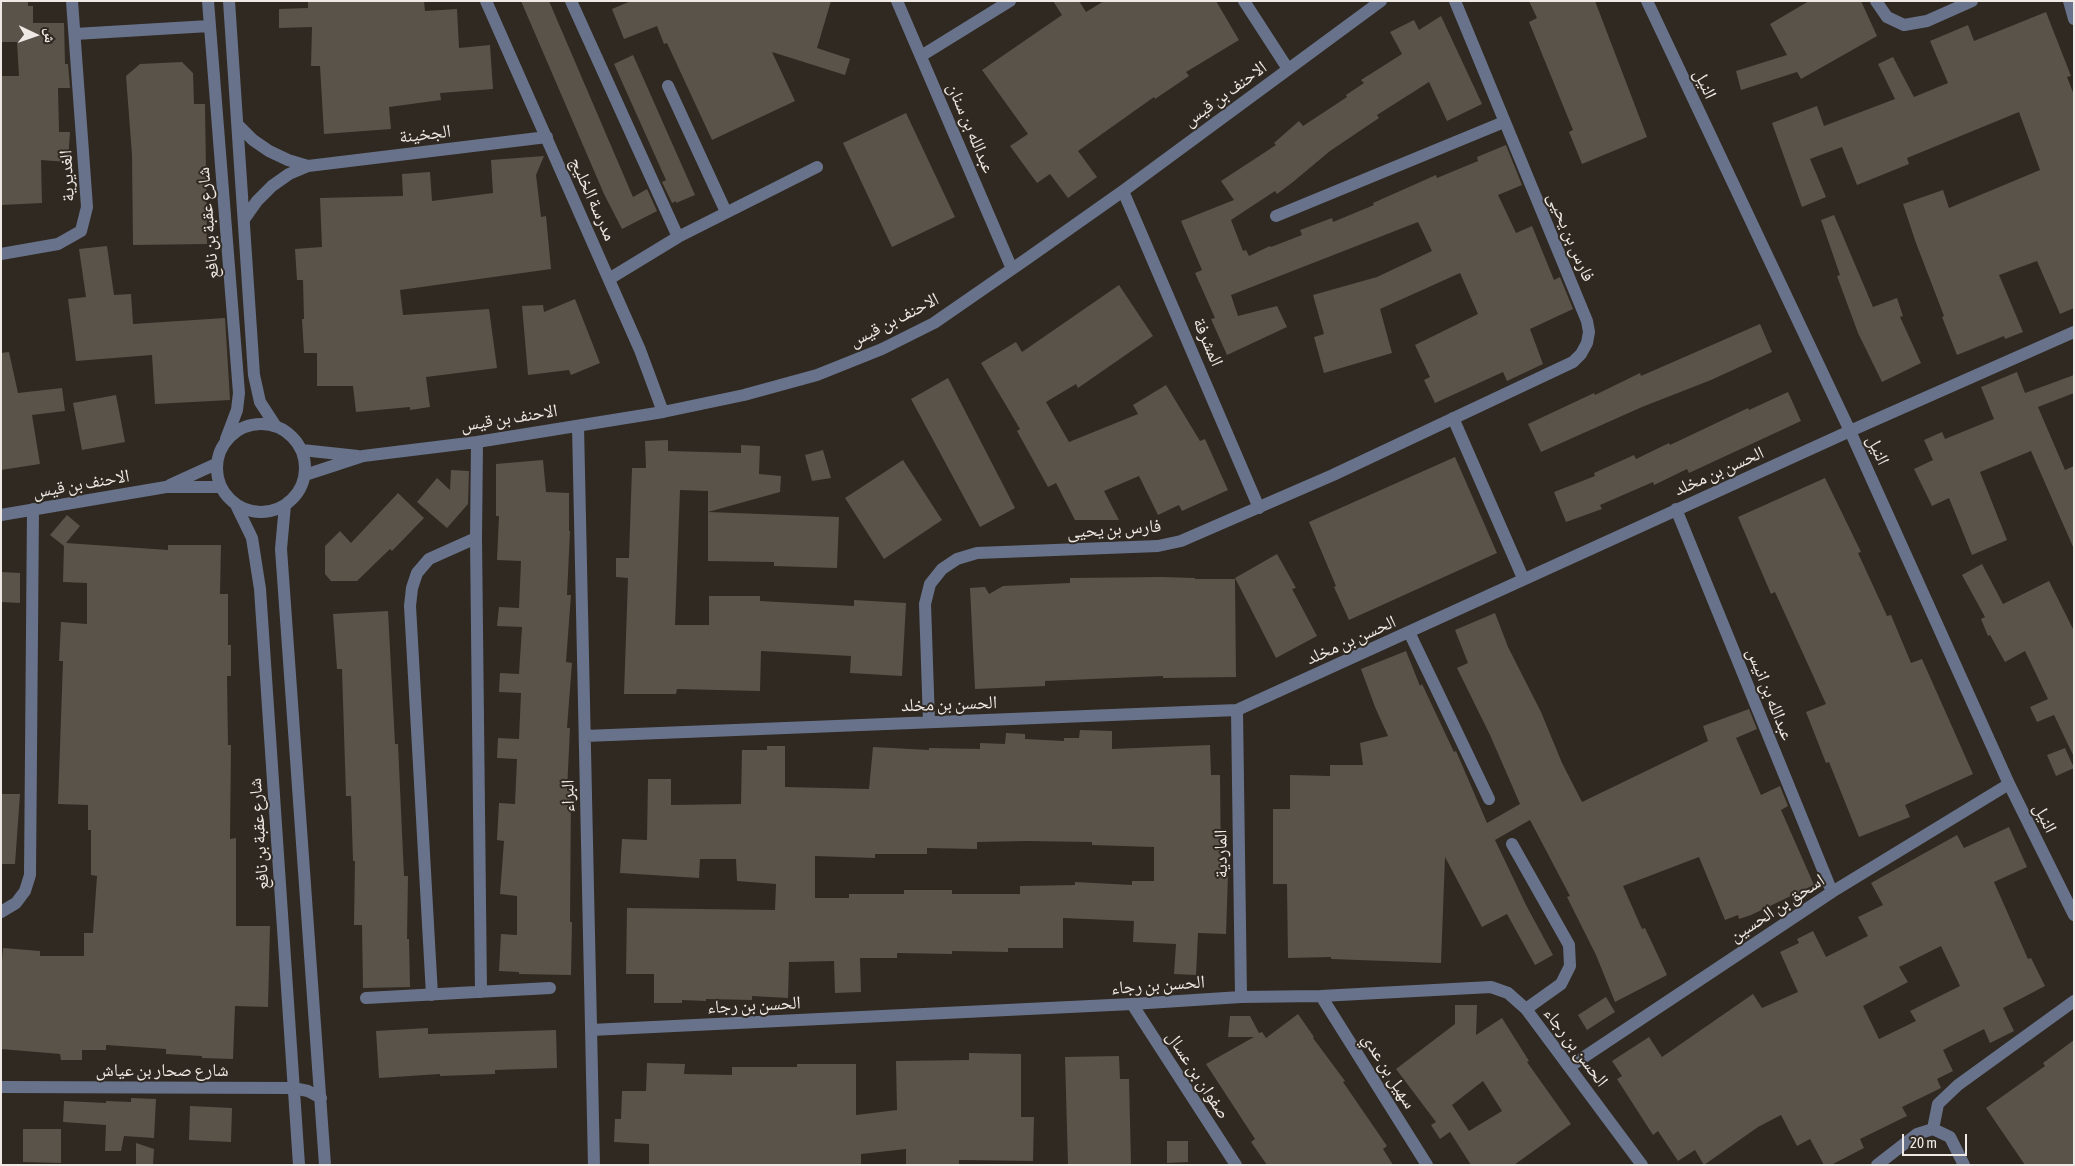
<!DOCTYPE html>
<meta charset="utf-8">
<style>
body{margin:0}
#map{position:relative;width:2075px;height:1166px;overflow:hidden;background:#302921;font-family:"Asap Condensed","Noto Naskh Arabic",sans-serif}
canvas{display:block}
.frame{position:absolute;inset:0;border:2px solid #eee9e4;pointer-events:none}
.north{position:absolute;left:10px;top:10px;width:50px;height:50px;-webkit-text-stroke:4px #302921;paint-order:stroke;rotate:93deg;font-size:14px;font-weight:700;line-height:20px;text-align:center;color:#eee9e4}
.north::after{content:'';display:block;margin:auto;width:18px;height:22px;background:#eee9e4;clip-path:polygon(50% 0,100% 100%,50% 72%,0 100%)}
.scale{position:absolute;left:1902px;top:1134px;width:65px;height:22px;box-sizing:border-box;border:2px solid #eee9e4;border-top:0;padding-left:6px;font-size:15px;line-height:18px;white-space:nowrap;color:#eee9e4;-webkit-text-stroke:4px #302921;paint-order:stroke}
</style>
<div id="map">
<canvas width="2075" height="1166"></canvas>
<div class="frame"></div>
<div class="north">ش</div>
<div class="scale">20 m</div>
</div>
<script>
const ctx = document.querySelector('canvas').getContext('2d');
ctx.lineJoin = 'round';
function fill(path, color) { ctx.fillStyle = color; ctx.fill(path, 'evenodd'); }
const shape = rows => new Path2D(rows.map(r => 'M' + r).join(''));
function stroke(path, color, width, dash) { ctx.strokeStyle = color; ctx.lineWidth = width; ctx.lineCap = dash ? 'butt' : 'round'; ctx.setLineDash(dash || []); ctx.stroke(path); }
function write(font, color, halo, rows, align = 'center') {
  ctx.font = font + ' "Asap Condensed","Noto Naskh Arabic",sans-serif'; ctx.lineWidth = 4; ctx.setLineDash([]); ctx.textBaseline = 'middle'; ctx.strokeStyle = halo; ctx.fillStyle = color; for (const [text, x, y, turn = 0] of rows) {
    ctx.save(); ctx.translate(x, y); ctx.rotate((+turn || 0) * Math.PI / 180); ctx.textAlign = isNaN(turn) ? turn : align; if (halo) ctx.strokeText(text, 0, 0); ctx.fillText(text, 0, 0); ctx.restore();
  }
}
fill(shape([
 [1,1,28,1,28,6,33,6,33,23,64,23,65,64,68,64,70,88,58,88,59,132,70,132,68,162,41,160,42,203,1,205,1,76,19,76,17,42,1,42],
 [308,1,424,1,425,11,457,9,459,48,490,45,493,89,440,93,441,100,389,107,391,129,324,134,320,66,311,66,312,27,279,28,279,9,308,8],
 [521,1,549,1,633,197,647,189,657,211,622,229,604,194],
 [631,1,831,1,817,48,850,59,845,75,772,52,795,101,712,140,667,43,664,44,657,26,624,39,612,9],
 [1053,1,1079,1,1086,12,1104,1,1216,1,1239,40,1186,72,1189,76,1155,99,1154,97,1078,151,1097,177,1068,198,1050,174,1037,183,1010,146,1028,134,982,70,1062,15],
 [1529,1,1595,1,1647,137,1582,164,1569,132,1573,130,1529,22,1537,18],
 [1809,1,1861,1,1877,36,1801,79,1797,72,1741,90,1736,71,1787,55,1770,24],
 [2046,12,2071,76,2067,77,2074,95,2074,308,2060,314,2037,261,1999,275,2023,332,2005,339,2004,336,1957,355,1942,317,1944,316,1916,243,1903,204,1943,190,1949,208,2040,170,2019,112,1907,158,1909,164,1857,185,1842,147,1810,159,1826,197,1802,207,1772,123,1817,106,1824,126,1895,99,1878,64,1893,57,1914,97,1948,83,1930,41,1968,25,1974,41],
 [1441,16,1482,104,1447,121,1429,82,1377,115,1379,118,1330,151,1293,182,1277,194,1275,191,1231,220,1243,251,1246,250,1249,256,1270,246,1271,247,1302,235,1300,230,1332,218,1333,222,1374,205,1373,203,1436,175,1437,178,1478,161,1477,157,1506,145,1522,185,1498,195,1516,233,1532,226,1554,280,1560,277,1573,309,1530,329,1543,364,1507,381,1503,372,1435,403,1424,380,1430,377,1415,345,1478,314,1460,273,1380,309,1392,353,1324,373,1314,337,1324,334,1313,295,1377,277,1432,251,1418,222,1231,295,1238,316,1277,306,1287,327,1227,355,1211,319,1215,318,1195,273,1202,270,1181,221,1234,200,1221,181,1276,145,1274,143,1299,121,1303,126,1347,97,1346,95,1364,83,1361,80,1402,54,1390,32,1414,20,1419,30],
 [633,55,695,195,676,203,676,201,672,203,662,182,666,180,614,64],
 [182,62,193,73,194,104,205,104,207,244,133,245,132,155,126,76,140,64],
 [906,113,955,217,892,247,843,143],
 [544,156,536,175,541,217,546,216,551,269,400,290,403,315,489,309,497,368,426,377,430,407,410,410,410,407,356,412,353,386,317,386,317,353,304,353,302,319,304,319,303,280,297,280,295,249,322,247,320,198,403,196,402,174,430,172,432,201,493,193,491,160],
 [1834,215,1873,307,1897,298,1903,316,1900,317,1921,363,1882,382,1858,333,1837,276,1840,275,1821,220],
 [107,246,114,295,131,294,133,324,225,318,230,400,155,404,152,355,76,361,68,299,86,297,79,249],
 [1119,285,1153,336,1078,388,1076,384,1046,402,1069,442,1138,414,1133,405,1166,385,1200,441,1205,439,1228,490,1182,511,1179,505,1158,515,1139,476,1104,491,1119,520,1075,520,1056,483,1048,487,1017,431,1020,429,981,363,1016,342,1022,352],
 [575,299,600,363,571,375,569,370,528,375,522,306,543,305,544,312],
 [1760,324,1772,352,1711,380,1642,407,1541,452,1528,424,1594,393,1595,395,1640,373,1641,376],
 [9,352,18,393,62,388,65,411,32,415,40,464,1,470,1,353],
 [2017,372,2025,393,2074,375,2074,393,2038,407,2065,470,2074,466,2074,549,2031,451,1980,472,2007,540,1972,555,1949,498,1932,506,1914,469,1933,460,1924,440,1942,432,1945,439,1994,419,1981,387],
 [948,378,1015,508,980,527,911,399],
 [1788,392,1801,421,1689,473,1687,469,1654,485,1653,482,1600,505,1602,509,1566,522,1554,492,1595,476,1594,473,1634,455,1636,459,1669,443,1670,445,1748,408,1749,410],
 [116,395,125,442,82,450,73,403],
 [668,440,668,451,741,453,741,445,760,446,759,474,781,476,780,492,708,512,708,491,680,490,675,625,709,625,709,596,760,596,760,601,854,606,854,600,906,603,902,676,850,673,851,656,761,651,760,691,677,689,676,694,624,694,628,578,616,577,616,558,629,558,632,468,646,468,645,441],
 [823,450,831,478,812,481,805,455],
 [1455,457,1497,553,1349,620,1334,587,1336,586,1309,522],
 [543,460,546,492,569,493,569,531,570,531,567,595,571,595,566,662,572,663,567,728,570,728,567,791,571,791,570,922,572,922,571,975,519,974,519,972,499,971,501,934,517,935,517,896,500,894,504,841,497,840,499,803,515,804,517,759,497,758,498,738,519,739,521,693,499,692,500,673,519,674,522,627,497,626,499,607,519,608,521,561,497,560,499,516,496,516,496,464],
 [903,460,942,520,884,559,845,498],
 [451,470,469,471,468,504,447,528,417,502,437,478,450,490],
 [1825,478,1861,552,1858,553,1887,616,1891,615,1911,663,1922,659,1973,774,1905,805,1910,817,1859,837,1829,762,1826,763,1806,712,1826,704,1775,592,1771,594,1738,517],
 [398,493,424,518,392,551,390,549,357,581,331,581,325,574,325,546,340,531,351,543],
 [708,512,839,517,837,568,774,566,774,562,708,561],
 [67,515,80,526,66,543,168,550,168,545,221,545,220,594,228,594,228,645,231,645,231,676,227,676,228,745,231,745,230,839,236,838,236,926,270,926,268,1007,235,1006,233,1059,202,1058,202,1056,166,1054,166,1049,106,1045,106,1050,82,1050,82,1060,61,1060,60,1054,1,1049,1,974,3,948,40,951,40,956,84,956,84,933,93,933,97,876,91,875,91,830,88,830,88,805,58,804,63,661,59,661,61,622,87,624,87,583,63,582,64,546,50,535],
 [1277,554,1296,588,1292,589,1317,636,1276,658,1235,578],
 [1982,564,2003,604,2049,581,2074,631,2074,757,2054,715,2037,722,2030,707,2048,699,2025,651,2005,662,1990,635,1988,636,1981,619,1985,617,1962,575],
 [1,572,20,573,20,603,1,602],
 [1162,577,1195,578,1195,579,1235,579,1236,677,1163,678,1163,676,1045,681,1045,686,975,689,970,588,985,587,989,594,1003,586,1070,583,1070,578],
 [388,611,395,744,398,744,404,876,408,876,407,939,409,939,410,987,363,988,362,925,354,925,355,861,353,861,351,796,346,796,342,669,337,669,333,614],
 [1495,613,1508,647,1541,712,1562,763,1582,802,1708,741,1703,726,1749,709,1757,729,1736,738,1761,795,1780,786,1788,806,1781,810,1814,885,1751,915,1739,919,1738,915,1725,920,1699,857,1623,886,1642,929,1645,928,1667,975,1615,1002,1596,955,1567,897,1570,896,1530,820,1495,840,1526,905,1553,955,1535,965,1507,914,1482,927,1445,857,1441,963,1331,959,1331,957,1288,958,1287,884,1273,884,1273,809,1290,809,1290,775,1330,776,1330,765,1363,765,1360,743,1388,736,1375,707,1361,669,1406,651,1420,686,1422,684,1454,752,1456,751,1487,823,1520,804,1490,735,1457,668,1468,663,1455,630],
 [1080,730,1112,731,1112,749,1210,745,1211,775,1220,775,1221,874,1228,875,1226,934,1198,933,1196,975,1174,974,1176,944,1133,942,1134,921,1063,918,1063,948,1008,948,1008,952,952,951,952,954,897,953,897,958,860,958,861,992,835,993,834,961,789,962,788,998,752,996,752,1000,706,999,706,1001,682,1000,682,1003,654,1003,654,974,626,974,627,908,775,910,776,884,737,881,736,859,700,859,699,878,620,873,622,839,647,840,648,779,671,779,671,805,741,804,742,750,767,750,767,746,785,746,785,787,869,789,873,747,929,750,929,748,980,749,980,743,1005,744,1006,733,1025,734,1025,739,1064,741,1064,738,1079,738],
 [1026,841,1092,842,1092,845,1154,847,1154,881,1132,881,1132,885,1075,882,1075,885,1020,886,1020,894,952,894,952,890,904,890,904,894,849,894,849,898,815,898,815,856,875,858,875,854,927,854,927,848,977,849,977,842],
 [2065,748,2074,768,2056,776,2047,755],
 [1,794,20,794,15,864,1,864],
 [2009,827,2027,867,1994,882,2028,959,2031,958,2045,986,2003,1008,2014,1031,1990,1043,1984,1029,1943,1050,1953,1071,1937,1079,1941,1088,1902,1107,1907,1116,1860,1139,1864,1148,1831,1165,1824,1165,1810,1139,1797,1146,1781,1115,1758,1127,1704,1165,1695,1150,1678,1161,1658,1131,1653,1135,1617,1079,1622,1076,1612,1061,1649,1037,1662,1057,1753,994,1762,1008,1798,992,1780,952,1799,943,1797,939,1813,931,1826,957,1868,936,1858,917,1883,905,1871,883,1957,835,1964,848],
 [1941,946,1960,986,1910,1011,1916,1021,1879,1039,1863,1006,1908,982,1899,967],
 [1606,997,1615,1012,1587,1030,1578,1015],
 [1455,1005,1477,1005,1476,1035,1502,1018,1529,1061,1527,1062,1571,1124,1514,1165,1471,1165,1450,1132,1440,1139,1431,1125,1436,1122,1396,1069,1455,1024],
 [1483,1081,1502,1111,1469,1131,1452,1105],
 [1298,1014,1314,1037,1313,1038,1345,1081,1343,1082,1387,1146,1383,1149,1393,1165,1267,1165,1251,1142,1255,1139,1206,1064,1254,1037,1228,1037,1230,1016,1250,1016,1259,1033,1262,1032,1266,1038],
 [428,1028,428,1034,556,1030,557,1068,495,1070,495,1074,440,1076,440,1074,379,1078,376,1031],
 [2074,1040,2074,1165,2025,1165,1986,1108,2045,1066,2043,1063],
 [969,1053,1021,1054,1021,1117,1034,1117,1033,1161,959,1160,959,1165,906,1165,906,1149,861,1154,861,1165,649,1165,649,1144,614,1142,615,1119,621,1119,622,1091,646,1091,647,1063,685,1064,684,1074,732,1075,732,1067,797,1067,797,1064,856,1064,856,1115,897,1110,896,1061,969,1060],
 [1119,1056,1120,1079,1129,1079,1131,1164,1068,1165,1065,1057],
 [131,1098,156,1099,154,1138,124,1136,121,1151,105,1151,106,1125,63,1122,64,1101,106,1103,106,1101,131,1102],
 [190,1106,232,1108,231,1142,189,1140],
 [23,1129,61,1129,61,1163,23,1162],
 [1167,1141,1188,1141,1188,1162,1167,1163],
 [136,1143,154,1149,153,1165,136,1165]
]), '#5a534a');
stroke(shape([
 [208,1,239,393,237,410,226,439],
 [229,1,254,375,260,402,275,425],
 [486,1,640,350,663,412],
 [571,1,678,237],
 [897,1,1012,269],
 [1244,1,1288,69],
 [1647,1,1850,431,2009,784,2074,915],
 [1876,1,1887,17,1904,25,1927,21,1972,1],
 [2069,1,2074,19],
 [75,34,209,26],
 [921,56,1010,1],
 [668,86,726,212],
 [238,125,253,140,269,151,288,160,308,166],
 [1123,191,1259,508],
 [1276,216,1504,122],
 [245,218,257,201,272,186,289,174,308,166,547,137],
 [1,254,58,244,81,231,87,207,72,1],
 [609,279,678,237,817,167],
 [1453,418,1523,578],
 '217 468a44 44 0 1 1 88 0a44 44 0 1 1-88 0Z',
 [578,426,594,1165],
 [302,450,358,456],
 [305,475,363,456,477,442,663,412,744,395,817,375,882,349,934,323,1028,258,1123,191,1381,1],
 [170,485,216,464],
 [236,505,252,538,260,589,299,1165],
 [285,505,281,549,325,1165],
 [1676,509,1832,892],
 [1,515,166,487,220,487],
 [476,538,477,442],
 [1409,632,1489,799],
 [1237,710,1241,997],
 [929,722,925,604,930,584,942,569,957,559,977,553,1158,546,1181,541,1333,475,1573,362,1581,354,1587,343,1589,332,1587,321,1455,1],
 [585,736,1237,710,1850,431,2074,332],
 [1512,844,1569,945,1570,966,1561,984,1526,1009],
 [1,912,16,903,25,891,30,875,33,509],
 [432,995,410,606,412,588,417,573,429,559,476,538,481,992],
 [1321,996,1427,1165],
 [366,998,550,988],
 [1132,1004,1236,1165],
 [591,1030,1132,1004,1241,997,1321,996,1491,987,1508,993,1526,1009,1642,1165],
 [1569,1067,1832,892,2009,784],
 [1,1087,293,1088,308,1091,321,1098],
 [1933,1129,1938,1104,1958,1085,2074,1001],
 [1877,1165,1917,1134,1933,1129,1950,1137,1964,1165]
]), '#68738b', 12);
write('18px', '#eee9e4', '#302921', [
 ["النيل",1705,84,65],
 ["الاحنف بن قيس",1225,94,-36],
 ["عبدالله بن سنان",971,128,67],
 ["الجخينة",425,134,-7],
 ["الغديرية",67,176,-93],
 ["مدرسة الخليج",593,199,66],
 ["شارع عقبة بن نافع",208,223,-95],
 ["فارس بن يحيى",1571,237,67],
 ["الاحنف بن قيس",894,320,-27],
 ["المشرفة",1208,342,67],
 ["الاحنف بن قيس",509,418,-9],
 ["النيل",1878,450,66],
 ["الحسن بن مخلد",1719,471,-24],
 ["الاحنف بن قيس",81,484,-10],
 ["فارس بن يحيى",1114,529,-4],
 ["الحسن بن مخلد",1351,640,-24],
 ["عبدالله بن انيس",1770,694,68],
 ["الحسن بن مخلد",949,704,-2],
 ["البراء",568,796,-91],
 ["النيل",2045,818,64],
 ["شارع عقبة بن نافع",259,834,-94],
 ["الماردية",1221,854,-91],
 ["اسحق بن الحسين",1777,908,-33],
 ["الحسن بن رجاء",1158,985,-4],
 ["الحسن بن رجاء",754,1005,-3],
 ["الحسن بن رجاء",1576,1047,53],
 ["شارع صحار بن عياش",162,1070],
 ["سهيل بن عدي",1389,1071,58],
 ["صفوان بن عسال",1198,1075,57]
]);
</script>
